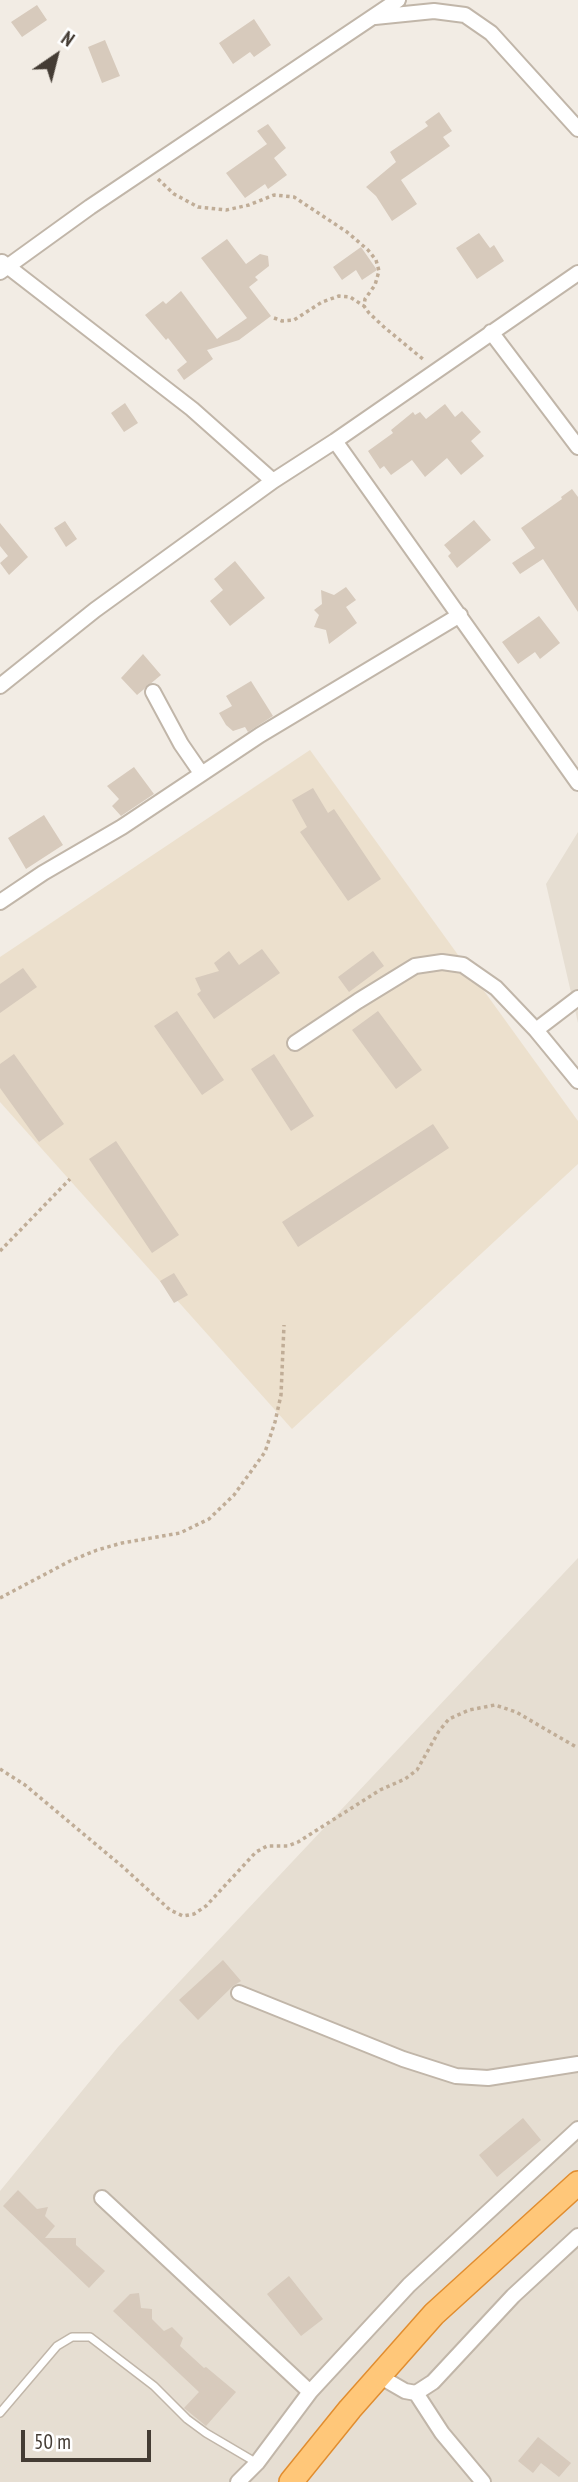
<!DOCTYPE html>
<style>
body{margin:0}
#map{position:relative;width:578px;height:2482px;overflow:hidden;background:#f2ece4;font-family:"PT Sans Narrow",sans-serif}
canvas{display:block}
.north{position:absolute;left:21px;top:21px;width:70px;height:70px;-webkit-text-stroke:5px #fff;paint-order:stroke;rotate:35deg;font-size:19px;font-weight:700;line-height:28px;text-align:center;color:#443c34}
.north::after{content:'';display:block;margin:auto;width:24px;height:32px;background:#443c34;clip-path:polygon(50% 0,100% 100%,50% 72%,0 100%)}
.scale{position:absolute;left:21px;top:2430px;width:130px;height:32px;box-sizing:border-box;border:4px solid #443c34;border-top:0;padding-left:9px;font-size:21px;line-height:24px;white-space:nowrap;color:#443c34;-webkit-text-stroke:5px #fff;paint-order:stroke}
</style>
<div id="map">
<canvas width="578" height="2482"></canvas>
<div class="north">N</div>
<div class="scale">50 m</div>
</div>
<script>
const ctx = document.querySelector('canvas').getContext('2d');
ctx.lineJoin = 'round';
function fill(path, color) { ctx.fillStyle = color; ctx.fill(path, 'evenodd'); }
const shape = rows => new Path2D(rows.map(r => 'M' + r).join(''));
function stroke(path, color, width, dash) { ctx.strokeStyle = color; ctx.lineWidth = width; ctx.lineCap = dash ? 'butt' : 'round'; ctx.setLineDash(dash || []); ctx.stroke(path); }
fill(shape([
 [578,832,578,1023,546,884],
 [578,1558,578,2482,0,2482,0,2191,118,2047]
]), '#e6ded2');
fill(shape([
 [310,750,578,1121,578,1164,292,1429,0,1102,0,957]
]), '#ece0cd');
fill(shape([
 [37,5,47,20,22,37,11,22],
 [254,19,271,45,254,57,250,52,233,64,219,43],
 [105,40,120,76,102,83,88,47],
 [439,112,452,131,443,137,450,146,401,180,417,204,392,221,376,196,366,187,396,162,390,152,428,126,425,122],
 [268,124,286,148,274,158,287,175,268,189,265,184,245,198,226,173,267,144,257,131],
 [479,233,490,248,494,245,504,261,477,279,456,248],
 [227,239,246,264,260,254,268,256,269,266,255,277,258,280,249,287,271,316,239,340,207,350,213,359,184,380,177,370,187,362,168,338,166,340,145,315,163,301,166,304,181,291,217,339,247,318,201,258],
 [361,247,377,270,362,280,356,270,342,280,333,267],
 [125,403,138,423,124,432,111,413],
 [445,404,455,417,462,411,481,432,471,441,484,456,461,475,447,458,425,477,412,460,391,475,384,466,380,469,368,451,393,433,391,430,413,412,415,415,420,412,426,419],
 [572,489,578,497,578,612,543,559,520,574,512,563,535,548,521,528,562,499,561,497],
 [474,520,491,540,457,568,448,556,451,553,444,545],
 [65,521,77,539,66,547,54,528],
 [0,523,28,557,9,575,0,563,8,556,0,546],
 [235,561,265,598,230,626,210,601,223,590,214,579],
 [346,587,356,600,346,607,357,623,329,644,326,630,314,627,319,615,314,610,322,604,321,590,334,595],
 [539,616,560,643,540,659,535,652,518,664,502,642],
 [143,654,161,675,137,695,121,678],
 [251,681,273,716,248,732,245,727,233,731,226,725,219,713,232,706,226,696],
 [134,767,154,794,121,816,112,806,119,799,107,786],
 [313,788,328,813,334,809,381,879,348,901,300,832,307,827,292,800],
 [44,815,63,845,26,869,8,838],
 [262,949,280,973,214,1019,197,994,201,991,195,978,219,971,214,963,229,951,239,965],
 [373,951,384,966,349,992,338,977],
 [23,968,37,987,0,1013,0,984],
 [177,1011,224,1080,202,1095,154,1026],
 [378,1011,422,1070,396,1089,352,1030],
 [14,1054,64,1124,39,1142,0,1088,0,1064],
 [274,1054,314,1116,291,1131,251,1069],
 [433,1124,449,1148,298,1247,282,1222],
 [116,1141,179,1235,152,1253,89,1159],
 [174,1273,188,1295,174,1303,160,1281],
 [223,1960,241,1981,233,1986,198,2020,179,2000],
 [523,2118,541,2140,497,2177,479,2155],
 [18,2190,37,2209,48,2207,45,2216,55,2226,45,2238,76,2238,76,2245,105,2271,89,2288,3,2206],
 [289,2276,323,2319,301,2336,267,2294],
 [139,2293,141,2308,152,2309,152,2319,164,2331,172,2327,183,2338,180,2346,204,2368,206,2367,236,2392,206,2426,184,2408,199,2392,113,2311,130,2294],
 [538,2437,571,2463,559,2477,541,2463,533,2473,518,2461]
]), '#d7cabc');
const service = shape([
 [0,2413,57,2346,72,2337,90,2337,154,2386,187,2419,206,2433,257,2463]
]);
const minor = shape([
 [375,17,434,11,465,15,491,33,578,129],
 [2,262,192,409,273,481],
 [0,272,90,207,398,0],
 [491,332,578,447],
 [335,441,578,783],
 [0,686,95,610,273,481,335,441,578,273],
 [153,692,181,744,201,773],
 [0,902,43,873,122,827,260,735,460,615],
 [536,1030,578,998],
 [295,1043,358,1001,415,966,442,962,463,965,496,988,536,1030,578,1081],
 [239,1993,403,2059,456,2076,488,2078,578,2064],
 [102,2198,310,2392],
 [379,2376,405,2391,416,2393,433,2382,513,2296,578,2236],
 [416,2393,442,2433,483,2482],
 [238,2482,257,2463,310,2392,409,2285,578,2129]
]);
const trunk = shape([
 [291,2482,350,2409,434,2314,578,2183]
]);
stroke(service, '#c1b6a9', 10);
stroke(minor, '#c1b6a9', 18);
stroke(trunk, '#e18d2f', 26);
stroke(shape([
 [158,179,174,194,198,207,226,210,249,205,274,195,294,197,347,232,368,250,376,260,379,271,375,285,365,299,364,306,369,313,384,327,424,360],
 [274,318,282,321,294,320,322,302,339,296,350,297,364,306],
 [0,1251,70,1179],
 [0,1598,70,1561,97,1550,122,1543,180,1533,209,1519,234,1495,265,1452,275,1422,281,1395,284,1325],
 [0,1769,25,1785,123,1867,170,1910,183,1916,194,1914,206,1906,256,1852,267,1846,288,1846,298,1842,380,1790,405,1779,417,1770,439,1731,449,1719,469,1710,495,1705,516,1712,578,1748]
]), '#c0ad97', 3.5, [3.5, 3.5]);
stroke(service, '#fff', 7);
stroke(minor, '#fff', 14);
stroke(trunk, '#ffc779', 23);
</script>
